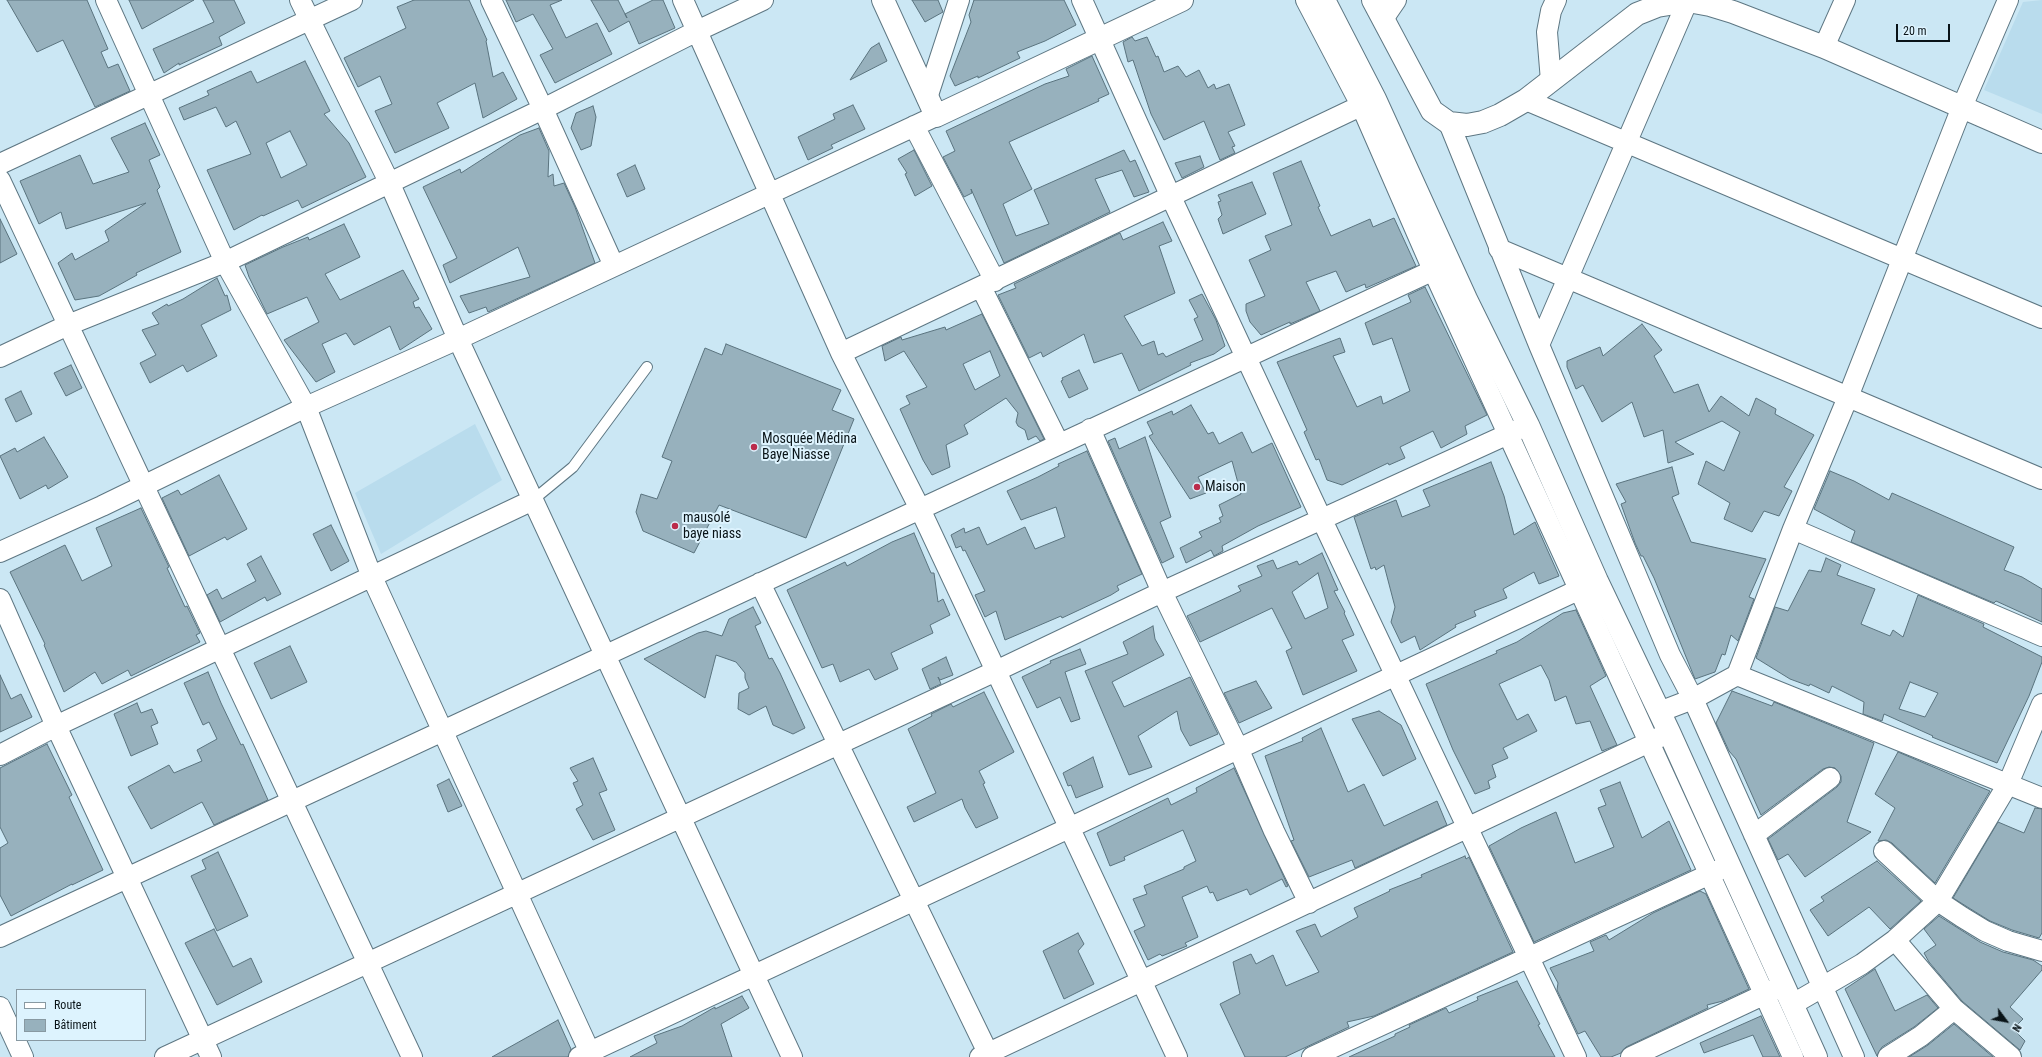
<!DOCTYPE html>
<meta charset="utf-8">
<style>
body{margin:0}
#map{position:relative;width:2042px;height:1057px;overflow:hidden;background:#cbe7f4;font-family:"Roboto Condensed",sans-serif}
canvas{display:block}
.legend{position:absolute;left:16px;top:989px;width:130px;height:52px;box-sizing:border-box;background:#ddf3fe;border:1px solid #8899a2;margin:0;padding:5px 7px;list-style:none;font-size:12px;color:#091317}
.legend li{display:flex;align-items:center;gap:8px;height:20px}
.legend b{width:20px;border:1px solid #8899a2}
.north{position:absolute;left:1986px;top:1001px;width:40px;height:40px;-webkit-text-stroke:3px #ddf3fe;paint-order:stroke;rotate:122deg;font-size:11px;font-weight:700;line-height:16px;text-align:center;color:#091317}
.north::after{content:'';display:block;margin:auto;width:14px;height:18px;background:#091317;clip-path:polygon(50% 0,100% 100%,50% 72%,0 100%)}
.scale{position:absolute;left:1896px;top:24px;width:54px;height:18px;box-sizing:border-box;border:2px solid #091317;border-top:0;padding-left:5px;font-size:12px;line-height:14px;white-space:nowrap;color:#091317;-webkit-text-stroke:3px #ddf3fe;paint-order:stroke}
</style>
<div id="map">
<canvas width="2042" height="1057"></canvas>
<ul class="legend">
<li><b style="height:5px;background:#fff"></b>Route</li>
<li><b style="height:11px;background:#97b1bd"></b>Bâtiment</li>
</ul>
<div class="north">N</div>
<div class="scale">20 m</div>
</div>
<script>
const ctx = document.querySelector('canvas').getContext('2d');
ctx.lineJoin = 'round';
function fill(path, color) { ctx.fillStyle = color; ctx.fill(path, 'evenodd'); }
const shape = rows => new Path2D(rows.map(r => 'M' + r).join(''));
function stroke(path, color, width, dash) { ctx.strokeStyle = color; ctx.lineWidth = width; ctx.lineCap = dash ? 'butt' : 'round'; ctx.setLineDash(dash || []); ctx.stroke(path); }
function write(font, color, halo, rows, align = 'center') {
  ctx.font = font + ' "Roboto Condensed",sans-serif'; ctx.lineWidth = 4; ctx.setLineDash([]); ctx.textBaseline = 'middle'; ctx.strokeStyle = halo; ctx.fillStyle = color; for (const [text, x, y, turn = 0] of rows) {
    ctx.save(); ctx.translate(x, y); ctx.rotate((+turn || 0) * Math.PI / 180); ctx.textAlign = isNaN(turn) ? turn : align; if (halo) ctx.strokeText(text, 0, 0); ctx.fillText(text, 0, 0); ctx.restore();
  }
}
fill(shape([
 [2042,0,2042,114,1984,90,2023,2],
 [475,424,502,480,381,554,355,493]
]), '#b9dced');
const building = shape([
 [7,0,87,0,108,49,101,52,108,68,118,64,130,91,95,107,63,40,37,52,7,0],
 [129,0,194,0,142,29,129,0],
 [203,0,234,0,245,23,219,37,222,45,179,65,179,63,164,73,153,49,214,22,203,0],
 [414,0,469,0,487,40,486,41,493,77,503,72,517,99,483,118,475,83,437,103,449,128,395,153,375,111,392,104,380,76,358,87,344,58,406,28,397,7,414,0],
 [506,0,562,0,550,5,566,38,597,23,612,54,555,83,540,55,553,49,533,14,516,22,506,0],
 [591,0,618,0,627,18,625,14,653,0,663,0,675,28,639,44,629,21,609,32,591,0],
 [912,0,938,0,943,12,925,22,912,0],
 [974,0,1064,0,1076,25,1045,41,1017,52,1020,58,978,78,978,76,955,86,950,76,971,22,969,15,974,0],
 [1132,37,1135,41,1147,37,1156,57,1158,56,1164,72,1178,66,1186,77,1199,70,1208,88,1214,84,1216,89,1229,84,1245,125,1228,132,1235,146,1232,147,1235,153,1220,160,1204,121,1164,140,1151,114,1133,60,1128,62,1123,42,1132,37],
 [879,43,887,61,850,80,871,48,879,43],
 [1092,56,1109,94,1098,99,1099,101,1009,142,1032,189,1003,204,1016,236,1049,224,1034,190,1124,150,1130,162,1135,160,1149,192,1134,197,1122,170,1095,179,1110,212,1004,263,971,189,972,193,964,197,943,157,955,151,946,131,1045,84,1069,76,1066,69,1092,56],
 [305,61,330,111,324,114,349,143,366,177,302,208,298,200,263,216,262,215,234,230,207,170,251,154,236,121,226,127,216,107,184,120,179,108,209,95,207,91,251,71,257,83,305,61],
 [290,131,307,165,281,178,266,143,290,131],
 [853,105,865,129,831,145,833,148,808,160,798,137,835,119,833,114,853,105],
 [593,106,596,117,591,146,581,150,571,128,576,113,593,106],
 [145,123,160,155,149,160,160,187,157,190,181,252,136,273,137,275,99,296,75,300,58,263,72,253,75,260,109,241,105,231,146,203,66,229,61,212,39,224,20,181,80,155,93,184,129,172,111,138,145,123],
 [539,128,549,151,548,177,553,174,554,186,564,183,575,207,595,263,488,312,486,307,469,313,460,296,530,277,518,247,450,283,443,265,457,258,423,187,460,169,461,173,520,135,539,128],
 [914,150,932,186,915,196,905,174,907,173,898,159,914,150],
 [1200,156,1204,167,1182,178,1175,163,1200,156],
 [1301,161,1320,206,1318,207,1331,236,1370,219,1373,227,1394,218,1416,266,1366,288,1365,284,1346,292,1336,271,1306,282,1320,311,1290,324,1290,322,1261,335,1250,322,1246,311,1246,304,1265,296,1249,260,1271,250,1265,236,1292,225,1273,173,1301,161],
 [635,165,645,189,627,197,617,174,635,165],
 [1252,182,1266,214,1223,234,1218,219,1222,215,1218,202,1221,201,1218,195,1252,182],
 [0,219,17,254,0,263,0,219],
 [1163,222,1172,241,1159,246,1175,293,1124,316,1142,346,1154,341,1158,355,1163,353,1166,357,1203,340,1194,319,1198,317,1189,300,1202,294,1216,320,1225,346,1214,354,1190,363,1191,365,1139,391,1122,353,1094,363,1084,334,1043,357,1041,352,1029,358,998,295,1016,288,1014,284,1120,233,1123,240,1163,222],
 [344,224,360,257,325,274,340,300,403,270,419,299,413,302,415,308,419,307,432,329,400,350,390,326,354,345,346,333,322,344,335,372,316,382,284,340,319,322,307,297,267,314,249,277,245,265,283,247,308,237,309,240,344,224],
 [217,278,225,296,227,295,231,310,201,325,217,356,187,372,183,365,150,383,140,363,156,355,142,330,159,324,152,313,167,304,168,306,183,299,217,278],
 [1425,287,1487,415,1465,426,1467,434,1441,448,1433,431,1400,447,1405,458,1389,465,1388,463,1342,485,1327,480,1319,459,1316,460,1304,432,1307,430,1277,362,1340,338,1345,352,1333,356,1357,407,1381,396,1383,404,1410,391,1392,338,1373,345,1365,323,1411,302,1408,295,1425,287],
 [982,314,1044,439,1040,441,1036,436,1028,440,1025,430,1018,426,1016,422,1018,413,1006,398,964,425,968,434,946,445,950,467,932,475,923,460,900,409,910,404,906,396,927,387,904,351,885,361,882,346,901,337,902,340,945,327,946,330,982,314],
 [990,351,1000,376,975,390,963,364,990,351],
 [1642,324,1662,350,1654,356,1674,393,1698,384,1709,412,1721,396,1749,416,1756,398,1776,409,1775,414,1814,435,1784,487,1792,491,1779,516,1764,511,1752,532,1724,519,1730,503,1698,484,1706,461,1724,471,1740,432,1722,421,1675,442,1694,454,1668,463,1663,430,1644,437,1632,402,1602,422,1583,385,1576,389,1567,367,1567,361,1600,347,1603,356,1642,324],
 [726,344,841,390,832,410,854,419,806,538,719,505,694,553,643,531,636,512,641,494,657,499,672,461,662,457,705,348,722,355,726,344],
 [71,365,82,388,66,396,54,373,71,365],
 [1079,370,1088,389,1069,398,1061,381,1063,380,1062,378,1079,370],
 [21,391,32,414,16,422,5,399,21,391],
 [1191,405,1208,434,1213,432,1219,444,1242,432,1252,453,1272,443,1301,507,1258,526,1222,546,1223,551,1214,556,1211,550,1186,563,1180,548,1202,537,1199,532,1221,522,1219,518,1223,516,1219,505,1241,494,1232,461,1198,477,1206,493,1190,499,1149,436,1153,434,1147,422,1172,411,1173,415,1191,405],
 [44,437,68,477,48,489,46,485,20,499,0,456,15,448,17,452,44,437],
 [1145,437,1171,517,1160,522,1174,557,1162,563,1108,441,1115,438,1119,449,1145,437],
 [1087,451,1142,574,1117,586,1119,590,1111,595,1062,618,1061,616,1005,640,996,611,985,617,975,595,985,591,965,550,963,551,961,546,956,548,951,535,964,528,965,533,979,527,987,545,1025,527,1035,549,1065,537,1056,507,1021,520,1007,491,1038,477,1059,466,1058,464,1087,451],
 [1491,462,1504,496,1514,535,1535,522,1559,576,1539,584,1534,572,1503,589,1507,598,1474,611,1476,616,1455,625,1456,627,1420,650,1415,636,1401,643,1391,622,1395,607,1384,565,1376,570,1375,567,1371,569,1354,517,1396,500,1402,517,1430,506,1423,490,1491,462],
 [1672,467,1679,494,1672,497,1691,542,1766,559,1749,597,1754,599,1738,641,1731,635,1725,655,1722,654,1715,672,1695,679,1654,578,1643,556,1641,556,1635,543,1621,504,1626,502,1616,484,1672,467],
 [1830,471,1854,481,1889,500,1892,493,2014,547,2004,570,2022,577,2042,589,2042,622,1996,601,1994,603,1851,542,1855,531,1814,509,1830,471],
 [219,475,247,529,227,540,225,537,189,556,162,498,178,490,181,495,219,475],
 [141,508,169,567,167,568,185,607,187,606,200,633,196,635,200,642,131,676,128,670,102,684,95,672,64,692,44,645,45,644,10,572,65,545,82,581,112,566,96,528,141,508],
 [331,525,349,561,331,571,313,534,331,525],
 [914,533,931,573,934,573,938,602,943,599,950,615,930,625,933,633,891,653,898,669,875,680,869,669,840,682,833,664,822,668,787,590,845,562,847,566,892,542,914,533],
 [1322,553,1338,590,1334,591,1345,612,1344,613,1354,635,1342,640,1357,671,1303,695,1286,651,1292,648,1272,608,1200,642,1187,616,1241,591,1238,586,1262,576,1257,566,1273,560,1277,569,1297,561,1299,565,1322,553],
 [1318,573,1328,608,1305,619,1292,592,1318,573],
 [261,556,281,594,267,601,265,597,220,622,207,595,217,589,222,599,256,581,247,564,261,556],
 [1826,558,1841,565,1837,575,1875,589,1861,624,1890,636,1893,630,1903,637,1918,595,1984,624,1983,627,2042,657,2042,662,2029,696,1997,763,1932,737,1933,736,1884,714,1882,721,1863,714,1864,702,1832,686,1829,693,1810,684,1809,686,1790,679,1756,658,1775,607,1788,611,1809,570,1821,572,1826,558],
 [1910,682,1938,693,1925,717,1899,709,1910,682],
 [753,607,761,623,755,626,769,659,772,658,780,673,805,728,793,734,773,725,766,706,749,715,738,709,739,693,749,688,745,678,745,673,736,662,716,655,705,698,644,659,698,633,706,631,722,636,729,619,753,607],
 [1576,610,1606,676,1590,686,1617,745,1602,751,1590,721,1576,724,1566,696,1555,701,1549,680,1541,665,1499,684,1517,720,1528,714,1537,731,1503,748,1508,758,1492,765,1496,777,1488,781,1490,788,1475,794,1453,750,1426,684,1497,653,1496,651,1517,642,1563,613,1576,610],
 [1153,626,1155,639,1164,655,1112,682,1124,707,1190,677,1218,734,1190,746,1181,730,1177,711,1138,736,1152,767,1129,775,1085,671,1128,654,1123,642,1153,626],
 [290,646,307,682,271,699,254,663,290,646],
 [1080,649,1086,664,1065,672,1080,719,1071,722,1060,697,1037,708,1022,677,1051,663,1050,661,1080,649],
 [946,657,953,675,940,680,938,677,941,684,930,689,922,669,946,657],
 [208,672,221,703,241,745,243,744,268,800,214,825,202,802,151,829,128,787,169,765,174,773,202,761,197,750,217,739,209,722,203,725,184,683,208,672],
 [0,675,11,699,21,694,32,717,0,732,0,675],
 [1256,681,1272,708,1239,723,1224,693,1256,681],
 [1732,691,1772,706,1774,702,1874,743,1847,822,1871,832,1805,877,1788,854,1778,860,1768,839,1837,787,1841,782,1841,776,1835,768,1829,767,1823,769,1761,815,1736,759,1729,751,1716,723,1732,691],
 [984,692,1014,752,979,771,985,783,983,784,998,818,976,828,965,808,962,799,914,822,907,807,936,793,908,729,932,716,931,714,951,704,953,707,984,692],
 [137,703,141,713,152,709,158,723,151,726,158,744,131,756,114,714,137,703],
 [1379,711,1401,725,1416,759,1383,776,1352,719,1379,711],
 [1321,728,1348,792,1364,784,1384,826,1437,801,1447,825,1355,868,1352,860,1309,877,1291,841,1294,840,1265,756,1303,741,1302,738,1321,728],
 [47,744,72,795,69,797,103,870,72,885,72,884,11,916,0,895,0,848,8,843,0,827,0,768,47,744],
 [1898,752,1990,791,1935,883,1892,843,1886,840,1878,841,1895,808,1875,794,1898,752],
 [1093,757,1103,787,1076,798,1071,785,1068,786,1063,773,1093,757],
 [593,758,607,790,599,793,615,830,593,840,576,809,583,805,573,783,578,781,570,768,593,758],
 [1234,768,1288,886,1286,887,1282,879,1250,895,1247,889,1217,901,1213,892,1210,893,1207,886,1182,897,1198,937,1185,943,1187,946,1162,956,1160,954,1148,960,1134,931,1145,926,1133,899,1147,894,1144,886,1184,869,1184,867,1196,861,1183,830,1124,857,1125,860,1110,866,1097,833,1168,798,1171,805,1197,792,1196,788,1234,768],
 [449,779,462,806,448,812,437,785,449,779],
 [1620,782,1642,838,1669,821,1691,870,1534,942,1489,846,1521,828,1556,812,1575,863,1614,847,1598,808,1606,805,1600,790,1620,782],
 [2035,808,2042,809,2042,933,2039,938,2012,930,1990,921,1953,898,1998,822,2024,833,2035,808],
 [218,852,248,916,217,931,191,876,206,869,202,860,218,852],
 [1465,856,1466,859,1469,857,1513,952,1374,1016,1347,1022,1349,1027,1285,1057,1245,1057,1220,1004,1240,994,1233,962,1251,954,1256,964,1273,955,1286,986,1319,972,1296,931,1315,924,1321,937,1358,917,1354,908,1390,891,1389,890,1422,877,1421,875,1465,856],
 [1877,861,1921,901,1890,929,1869,907,1828,936,1810,910,1824,901,1821,897,1877,861],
 [1700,891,1706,894,1749,989,1723,1001,1707,1005,1708,1008,1626,1047,1621,1053,1611,1057,1601,1057,1585,1031,1578,1034,1557,990,1558,983,1550,968,1594,951,1590,942,1606,935,1609,940,1653,913,1700,891],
 [1939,916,1980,942,2003,952,2033,960,2042,966,2042,970,2010,1007,2023,1019,2013,1029,2025,1041,2020,1050,1962,1001,1929,962,1924,953,1936,945,1924,929,1939,916],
 [214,929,233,967,251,958,262,982,217,1005,185,943,214,929],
 [1078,933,1084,944,1078,951,1094,984,1064,999,1043,951,1078,933],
 [1875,969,1895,1011,1927,995,1938,1008,1914,1027,1882,1047,1877,1056,1845,989,1875,969],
 [1517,981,1540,1024,1538,1025,1555,1057,1349,1057,1395,1036,1395,1034,1410,1027,1409,1025,1446,1008,1449,1013,1478,1000,1477,997,1517,981],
 [742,996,749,1008,721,1024,732,1057,630,1057,657,1043,654,1036,682,1026,715,1007,715,1009,742,996],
 [1761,1016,1780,1057,1763,1057,1753,1035,1704,1053,1700,1043,1761,1016],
 [558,1020,571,1049,568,1057,492,1057,558,1020],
 [1954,1024,1993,1057,1909,1057,1928,1045,1954,1024]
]);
fill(building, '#97b1bd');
stroke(building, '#5a737e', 1);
const lane = shape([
 [533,500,573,467,647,367]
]);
const street = shape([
 [106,0,225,262,306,407,372,577,592,1057],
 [300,0,390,184,458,339,792,1057],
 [491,0,543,109,614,266],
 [683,0,841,353,920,509,1177,1057],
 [1082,0,1171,197,1322,520,1576,1057],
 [1306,0,1361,105,1433,270,1793,1057],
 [1383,19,1396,0],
 [1824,47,1845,0],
 [1551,81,1547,32,1551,11,1556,0],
 [927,98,959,0],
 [1526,100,2042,318],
 [1449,123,1539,345,1670,655,1693,699,1854,1057],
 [914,126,995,281],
 [0,164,352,0],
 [0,180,412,1057],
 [1499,249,2042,479],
 [981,287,1059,444],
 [1539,345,1688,0],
 [841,353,1373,100],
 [0,357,68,325,225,262,543,109,697,31,763,0],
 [1090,429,1162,592,1238,748,1274,831,1309,903],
 [1793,529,2042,636],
 [0,552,102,506,306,407,458,339,936,116],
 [760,583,990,1057],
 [0,599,56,726,211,1057],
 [1737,675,2042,798],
 [1659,712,1693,699,1737,675,1793,529,1848,397,1962,107,2008,0],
 [0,755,56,726,533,500],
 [1754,835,1830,778],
 [1884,851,1938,901,1962,917,1985,931,2008,941,2042,951],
 [0,937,1449,263],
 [1895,940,1954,1009,2011,1057],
 [1793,1004,1862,964,1895,940,1938,901,2008,784,2042,704],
 [0,1007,23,1057],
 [165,1057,996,671,1162,592,1528,425],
 [579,1057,1591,584],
 [980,1057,1660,737],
 [1312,1057,1721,869],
 [1631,1057,1776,989],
 [1888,1057,1921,1036,1954,1009]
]);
const secondary = shape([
 [883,0,936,116,1182,0],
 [1324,0,1375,99,1466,299,1528,425,1597,581,1669,732,1816,1057],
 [1373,0,1432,111,1449,123,1467,125,1483,122,1500,115,1526,100,1637,14,1657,6,1688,1,1710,5,1733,12,1824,47,2042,142]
]);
stroke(lane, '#5e7783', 12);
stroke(street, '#5e7783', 22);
stroke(secondary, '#5e7783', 24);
stroke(lane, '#fff', 10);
stroke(street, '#fff', 20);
stroke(secondary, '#fff', 22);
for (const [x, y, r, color] of [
 [754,447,4,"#bb2b4b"],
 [1197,487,4,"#bb2b4b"],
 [675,526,4,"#bb2b4b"]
]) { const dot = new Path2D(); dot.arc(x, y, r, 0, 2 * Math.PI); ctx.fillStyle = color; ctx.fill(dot); stroke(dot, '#ddf3fe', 1.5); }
write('14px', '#091317', '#ddf3fe', [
 ["Mosquée Médina",762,439],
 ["Baye Niasse",762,455],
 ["Maison",1205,487],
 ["mausolé",683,518],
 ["baye niass",683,534]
], 'left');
</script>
